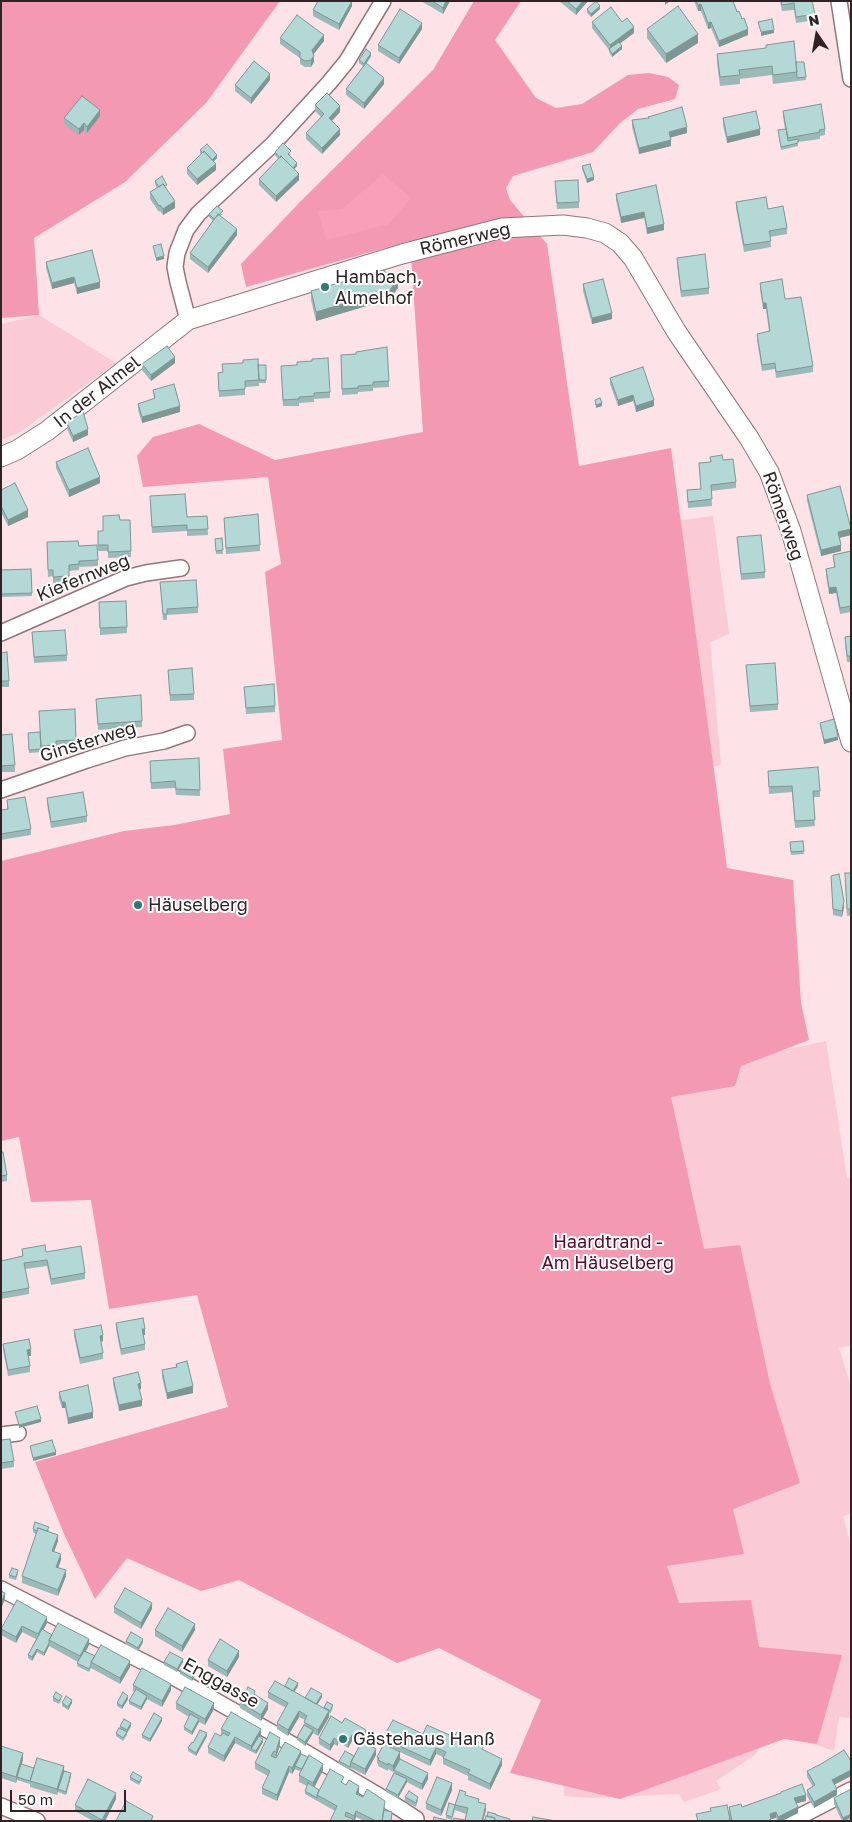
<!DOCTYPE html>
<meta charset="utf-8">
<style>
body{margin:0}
#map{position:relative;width:852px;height:1822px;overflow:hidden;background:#fde2e8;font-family:"Golos Text",sans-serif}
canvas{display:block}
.frame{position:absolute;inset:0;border:2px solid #2f2325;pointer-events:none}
.north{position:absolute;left:792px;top:10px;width:50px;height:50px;-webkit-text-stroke:4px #fff;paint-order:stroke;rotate:348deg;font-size:14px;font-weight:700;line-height:20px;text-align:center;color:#2f2325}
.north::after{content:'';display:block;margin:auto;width:18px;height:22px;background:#2f2325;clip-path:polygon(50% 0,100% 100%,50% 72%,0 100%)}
.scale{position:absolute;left:10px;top:1790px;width:116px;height:22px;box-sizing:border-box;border:2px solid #2f2325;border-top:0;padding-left:6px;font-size:15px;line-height:18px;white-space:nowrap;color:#2f2325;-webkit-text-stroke:4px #fff;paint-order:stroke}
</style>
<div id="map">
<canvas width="852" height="1822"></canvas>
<div class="frame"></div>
<div class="north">N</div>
<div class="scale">50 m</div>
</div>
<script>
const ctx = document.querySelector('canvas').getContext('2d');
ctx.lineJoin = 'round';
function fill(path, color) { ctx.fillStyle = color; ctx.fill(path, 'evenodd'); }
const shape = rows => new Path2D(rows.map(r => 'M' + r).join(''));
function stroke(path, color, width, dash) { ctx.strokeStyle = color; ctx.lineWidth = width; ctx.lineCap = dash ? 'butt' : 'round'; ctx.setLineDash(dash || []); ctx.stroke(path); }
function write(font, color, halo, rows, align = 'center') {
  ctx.font = font + ' "Golos Text",sans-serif'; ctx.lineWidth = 4; ctx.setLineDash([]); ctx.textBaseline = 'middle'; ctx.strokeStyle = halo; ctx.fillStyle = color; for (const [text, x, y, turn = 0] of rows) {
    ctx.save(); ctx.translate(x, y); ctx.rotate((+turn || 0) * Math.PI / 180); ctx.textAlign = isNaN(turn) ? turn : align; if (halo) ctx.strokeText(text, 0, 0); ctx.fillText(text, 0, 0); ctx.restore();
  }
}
fill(shape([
 [39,315,116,363,20,432,1,440,1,324],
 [713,516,729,634,710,642,721,765,689,771,775,1052,826,1041,847,1178,850,1178,851,1183,851,1345,839,1348,851,1387,851,1513,843,1516,851,1546,851,1656,849,1656,851,1657,851,1718,839,1717,834,1751,771,1729,755,1755,716,1781,721,1789,684,1802,679,1794,592,1798,564,1796,563,1776,591,532]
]), '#facad5');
fill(shape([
 [1,1,280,1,206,103,125,182,34,238,39,315,1,318],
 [474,1,521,1,495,40,536,98,556,108,582,104,628,75,649,73,668,77,679,85,675,99,638,109,620,123,593,152,513,176,506,188,510,200,547,244,579,466,671,448,727,868,793,880,801,1003,809,1040,741,1066,735,1086,671,1097,704,1249,740,1245,770,1384,800,1483,733,1509,744,1554,667,1566,679,1603,751,1600,759,1647,842,1655,817,1744,784,1739,620,1799,510,1773,541,1700,439,1648,397,1663,239,1580,201,1591,127,1558,95,1599,64,1534,35,1462,228,1407,197,1295,109,1309,91,1200,31,1202,19,1137,1,1141,1,861,124,831,174,825,230,814,223,749,282,740,265,572,281,564,268,477,143,487,137,456,153,437,199,424,275,460,423,432,410,241,246,287,241,264,299,203,433,70]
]), '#f499b2');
fill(shape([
 [383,174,411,198,389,224,326,240,318,211,342,209]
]), '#fa9fb8');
const minor = shape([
 [839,1,851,79],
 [188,320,178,282,175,267,177,253,186,230,198,214,272,145,329,83,347,61,383,1],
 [1,633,126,578,146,573,181,568],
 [1,790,87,760,125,748,164,741,187,733],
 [1,1435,18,1433],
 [1,1589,177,1679,271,1732,401,1809,416,1819,416,1821],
 [1,1806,37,1821],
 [791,1821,851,1790]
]);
const tertiary = shape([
 [1,457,17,450,47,431,188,320,402,254,502,228,563,225,587,228,605,233,620,243,633,258,676,331,749,438,769,472,791,531,851,742]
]);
stroke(minor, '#92747b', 18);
stroke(tertiary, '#92747b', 21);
stroke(minor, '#fff', 15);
stroke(tertiary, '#fff', 19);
fill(shape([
 [352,1,352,6,339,30,313,16,313,10],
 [421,1,450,1,443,14],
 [559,1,588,1,576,15],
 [694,1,733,1,748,35,719,47,711,28,708,29,701,11,698,11],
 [780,1,812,1,815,14,815,20,796,23,794,10,782,11],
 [587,9,600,9,591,17,587,13],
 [592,22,622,22,634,33,620,43,622,49,612,57,609,52,609,50,592,28],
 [422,29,399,64,378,51,378,45],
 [647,29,698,43,666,63,647,38],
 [280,38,324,41,313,55,314,62,311,67,305,67,300,64,300,58,280,44],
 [717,54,796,62,806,77,806,80,773,84,772,75,740,79,740,84,720,86,717,63],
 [371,56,366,64,384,84,364,109,346,95,346,89,363,66,359,63,359,60],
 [270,80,251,104,235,91,235,85],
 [315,105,340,112,332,121,340,135,322,154,306,139,306,133,321,117,315,111],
 [783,111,825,129,825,135,820,136,820,139,798,142,798,146,781,150,778,130,785,129,783,117],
 [100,116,87,133,84,130,79,135,64,124,64,118],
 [723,118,760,135,727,143,723,125],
 [632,120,687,133,670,137,671,146,639,154,632,127],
 [200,150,217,158,214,161,216,170,197,185,187,174,187,168,201,154,200,153],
 [275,152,291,154,289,156,297,166,294,169,299,180,276,202,259,185,259,179,278,159,275,155],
 [582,166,594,180,587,183,582,169],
 [155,181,167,188,166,188,175,208,163,215,160,211,159,212,150,199,150,192,157,188,155,184],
 [656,185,664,230,647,234,644,218,621,223,616,200,616,194],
 [555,187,579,202,579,208,557,209],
 [736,202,768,209,787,228,787,234,770,237,771,247,744,252,736,208],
 [209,214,223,214,220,216,237,235,208,273,190,259,190,253,213,221,209,217],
 [677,258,709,288,709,294,681,297,677,264],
 [46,262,100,288,77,294,74,283,52,289,46,268],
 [385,272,398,288,390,299,316,321,311,300,311,291],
 [760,283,785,299,813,366,813,372,776,378,775,369,762,371,757,340,757,334,769,332,766,309,763,309,760,289],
 [583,284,612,319,592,324,583,291],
 [341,361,389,381,389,387,373,388,373,391,358,392,358,394,342,395],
 [175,363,151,381,142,370,142,364],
 [258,365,266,365,266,383,259,383,259,386,245,387,245,395,219,397,218,373],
 [281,372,330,392,330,398,314,399,314,402,299,403,299,406,283,406],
 [610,378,654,406,636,412,633,401,618,406,610,384],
 [153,390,180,412,142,423,138,410,138,404,154,399],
 [67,423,88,435,73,442,67,429],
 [710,457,723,460,736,482,736,488,711,491,712,506,688,508,687,490,701,489,699,463,710,462],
 [56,462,100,483,69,497,56,468],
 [1,490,28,517,8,526,1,512],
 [807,495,851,527,851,535,840,538,841,551,821,556,807,501],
 [150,502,187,517,207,516,208,535,187,536,187,531,152,533],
 [224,518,260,545,260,551,226,554],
 [120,520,130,520,131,557,108,558,108,551,98,551,98,531,103,531],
 [737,537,765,572,765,578,741,580],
 [222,538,223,554,216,554,215,539],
 [47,542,79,546,97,545,98,566,79,567,79,570,69,571,69,583,53,583,53,576,48,577],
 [851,551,851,612,840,614,836,593,829,594,826,575,826,569,834,567,833,555],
 [31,569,32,596,1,597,1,570],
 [160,582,198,607,198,613,167,615,167,620,163,620],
 [126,601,127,633,100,635,99,602],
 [32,632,67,655,67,661,34,663],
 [851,636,851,662,847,662,845,643,845,637],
 [1,653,9,681,9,687,1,687],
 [746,665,778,704,778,710,750,712],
 [168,670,194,694,194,700,170,701],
 [244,687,275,706,275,712,246,714],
 [96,705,142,721,142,727,98,730],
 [75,709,76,747,56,747,56,751,29,753,28,733,40,732],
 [820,723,838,740,824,744,820,726],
 [1,735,15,765,15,772,1,772],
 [199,758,200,796,176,795,175,788,151,789,150,761],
 [768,771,820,791,820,797,813,797,815,826,795,828,792,792,769,794],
 [47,798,87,816,87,822,51,828,47,804],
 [7,800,31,829,31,835,1,840,1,810,7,809],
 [803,841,804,854,791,855,790,842],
 [851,873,851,915,847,916,845,879],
 [831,876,844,907,842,917,833,915],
 [1,1152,7,1175,7,1181,1,1182],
 [22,1249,46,1252,85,1273,85,1279,51,1285,47,1266,25,1269,29,1288,29,1294,1,1299,1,1261,22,1256],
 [116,1323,145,1335,143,1335,145,1344,145,1350,121,1355,116,1329],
 [74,1330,103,1341,101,1342,103,1353,103,1359,80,1364,74,1336],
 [3,1344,31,1356,29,1356,30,1366,30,1372,8,1376,3,1350],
 [176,1364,193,1393,167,1399,162,1377,162,1370,176,1367],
 [113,1378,141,1389,139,1390,142,1406,119,1411,113,1384],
 [59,1392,93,1418,68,1424,65,1408,62,1408,59,1398],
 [1,1440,14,1461,14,1467,1,1469],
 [33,1529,49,1530,48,1532,58,1541,54,1551,61,1560,58,1568,66,1576,58,1596,22,1583,22,1576,36,1534,33,1532],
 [18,1573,16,1580,9,1578,9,1575],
 [114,1607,152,1609,141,1629,114,1613],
 [47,1623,43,1630,52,1635,89,1645,86,1651,95,1656,130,1667,120,1684,91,1668,89,1672,77,1666,78,1662,49,1646,44,1656,37,1652,32,1661,28,1658,28,1655,36,1639,22,1632,16,1643,1,1635,1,1629],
 [155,1630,195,1630,182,1652,155,1636],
 [126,1641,143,1642,138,1651,126,1644],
 [239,1657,227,1677,208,1666,208,1660],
 [164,1662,183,1662,177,1672,164,1665],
 [199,1669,192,1681,180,1674,180,1671],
 [133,1685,171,1690,162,1707,147,1699,141,1710,129,1704,129,1701,134,1692,133,1691],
 [285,1686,298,1686,294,1692,305,1698,322,1697,317,1705,324,1708,333,1708,330,1714,329,1713,329,1717,318,1736,313,1733,305,1746,297,1740,297,1737,304,1725,305,1720,299,1717,288,1736,277,1729,277,1723,286,1708,268,1698,268,1692],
 [255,1695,268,1709,261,1721,240,1708,240,1702],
 [53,1697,62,1699,59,1704,53,1701],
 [128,1699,122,1709,117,1706,117,1703],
 [62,1703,72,1703,68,1710,62,1706],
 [176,1703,214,1709,205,1725,199,1722,192,1735,184,1730,184,1727,189,1717,176,1709],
 [331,1716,366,1736,363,1741,376,1755,365,1775,351,1768,350,1770,339,1764,339,1761,354,1756,359,1746,352,1741,348,1748,339,1742,337,1746,334,1744,330,1751,319,1744,319,1738],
 [162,1721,150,1742,142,1738,142,1735],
 [120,1726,131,1726,127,1733,127,1732,127,1735,123,1741,116,1736,116,1733,120,1729],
 [221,1729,261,1735,260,1737,263,1742,256,1754,235,1743,224,1762,208,1753,208,1747,221,1736],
 [423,1734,484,1750,502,1765,490,1790,468,1780,468,1776,443,1764,443,1757,436,1754,430,1766,400,1752,400,1758,393,1772,388,1769,388,1771,378,1766,378,1764,377,1763,377,1757,393,1748,393,1746,384,1742,384,1736],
 [207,1736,196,1756,188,1751,188,1748,193,1743],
 [280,1744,276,1758,301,1754,323,1770,314,1787,319,1790,344,1783,343,1784,359,1792,358,1795,385,1807,384,1810,392,1815,391,1821,364,1821,356,1817,355,1821,330,1821,335,1811,305,1794,305,1791,307,1786,299,1782,299,1775,301,1772,295,1769,292,1774,289,1772,277,1801,262,1794,262,1788,268,1776,255,1769,255,1763],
 [1,1746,23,1759,22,1764,34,1768,64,1771,71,1776,66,1795,58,1792,57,1795,30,1787,30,1784,17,1780,16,1783,1,1778],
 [851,1761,851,1776,834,1784,837,1795,814,1808,807,1796,807,1790,813,1787,807,1777,807,1771],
 [394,1770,428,1779,422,1790,407,1782,398,1798,386,1792,386,1789,394,1773],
 [130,1777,142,1780,139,1785,130,1780],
 [452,1790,441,1816,426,1809,426,1803],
 [781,1792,806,1801,796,1803,798,1813,782,1821,777,1821,776,1818,771,1819,771,1821,730,1821,729,1813,729,1807,742,1807,770,1797,781,1793],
 [466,1796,479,1802,486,1810,483,1820,485,1820,496,1815,510,1821,465,1820,466,1814,455,1810,452,1820,446,1818,446,1815,455,1805],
 [405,1797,418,1800,416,1807,405,1801],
 [834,1798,851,1821,842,1821,834,1804],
 [116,1799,105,1821,93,1821,75,1811,75,1805]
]), '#9bbab7');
fill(shape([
 [352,1,352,6,339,30,339,24],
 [446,1,450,1,443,14,443,8],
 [583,1,588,1,576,15,576,9],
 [666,1,670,1,665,5,665,2],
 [701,4,701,11,698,11,698,5],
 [600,6,600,9,591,17,591,14],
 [711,22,711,28,708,29,708,23],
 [422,23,422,29,399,64,399,58],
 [634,27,634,33,610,51,610,45],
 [748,29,748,35,719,47,719,41],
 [774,30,774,33,761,36,761,32],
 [698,34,698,43,666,63,666,54],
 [324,35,324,41,312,56,312,50],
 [622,46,622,49,612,57,612,54],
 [371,53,371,56,364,67,364,64],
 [314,56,314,62,311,67,311,60],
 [270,74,270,80,251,104,251,98],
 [384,78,384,84,364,109,364,103],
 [340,106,340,112,329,124,329,118],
 [100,110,100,116,87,133,87,127],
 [84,123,84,130,79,135,79,129],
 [687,127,687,133,669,138,669,132],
 [340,129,340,135,322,154,322,148],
 [760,129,760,135,727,143,727,137],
 [671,140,671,146,639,154,639,148],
 [217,155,217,158,211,164,211,161],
 [297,163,297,166,291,172,291,169],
 [216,164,216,170,197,185,197,179],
 [299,174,299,180,276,202,276,196],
 [594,177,594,180,587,183,587,179],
 [175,201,175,208,163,215,163,209],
 [644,212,644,218,621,223,621,217],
 [664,224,664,230,647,234,647,228],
 [237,229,237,235,208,273,208,267],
 [164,256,164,259,156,261,156,258],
 [74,277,74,283,52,289,52,283],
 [398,279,398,288,390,299,316,321,316,312],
 [100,282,100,288,77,294,77,288],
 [763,303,766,303,766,309,763,309],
 [612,313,612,319,592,324,592,318],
 [175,357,175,363,151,381,151,375],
 [633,395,633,401,618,406,618,400],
 [654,400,654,406,636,412,636,406],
 [602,403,602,406,596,408,596,405],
 [180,406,180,412,142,423,142,417],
 [88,429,88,435,73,442,73,436],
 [100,477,100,483,69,497,69,490],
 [28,510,28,517,8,526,8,520],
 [851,529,851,535,838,538,838,532],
 [841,545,841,551,821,556,821,550],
 [836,587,836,593,829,594,829,588],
 [838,737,838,740,824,744,824,740],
 [844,901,844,907,842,917,842,911],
 [142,1329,145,1329,145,1335,142,1335],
 [103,1335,103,1341,100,1342,100,1336],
 [31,1349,31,1356,27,1356,27,1350],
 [141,1383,141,1389,138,1390,138,1384],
 [193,1386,193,1393,167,1399,167,1393],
 [142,1400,142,1406,119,1411,119,1405],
 [62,1402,65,1402,65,1408,62,1408],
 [93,1412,93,1418,68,1424,68,1418],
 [41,1419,41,1422,19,1428,19,1425],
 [56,1452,56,1455,33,1461,33,1458],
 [58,1535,58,1541,52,1557,52,1551],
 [61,1554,61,1560,56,1573,56,1567],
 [66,1570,66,1576,58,1596,58,1590],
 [5,1593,5,1599,1,1609,1,1603],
 [152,1603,152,1609,141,1629,141,1623],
 [47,1617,47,1623,38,1640,38,1634],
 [195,1624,195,1630,182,1652,182,1646],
 [22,1626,22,1632,16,1643,16,1637],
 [89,1639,89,1645,80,1662,80,1656],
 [143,1639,143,1642,138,1651,138,1648],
 [49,1643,49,1646,44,1656,44,1653],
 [37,1649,37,1652,32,1661,32,1657],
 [239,1651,239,1657,227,1677,227,1671],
 [183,1659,183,1662,177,1672,177,1669],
 [130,1661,130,1667,120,1684,120,1678],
 [199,1666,199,1669,192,1681,192,1678],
 [298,1683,298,1686,291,1697,291,1693],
 [171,1684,171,1690,162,1707,162,1701],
 [322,1694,322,1697,314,1710,314,1707],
 [128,1696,128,1699,122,1709,122,1706],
 [147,1696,147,1699,141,1710,141,1707],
 [72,1700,72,1703,68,1710,68,1707],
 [214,1703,214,1709,205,1725,205,1719],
 [268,1703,268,1709,261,1721,261,1715],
 [299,1711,299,1717,288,1736,288,1730],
 [329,1711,329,1717,318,1736,318,1730],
 [162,1718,162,1721,150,1742,150,1739],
 [199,1719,199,1722,192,1735,192,1732],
 [131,1723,131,1726,127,1733,127,1730],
 [261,1729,261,1735,253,1749,251,1749,251,1746],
 [313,1730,313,1733,305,1746,305,1742],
 [366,1730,366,1736,360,1746,360,1740],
 [207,1733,207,1736,196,1756,196,1753],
 [352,1735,352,1741,348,1748,348,1742],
 [339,1736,339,1742,337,1746,337,1740],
 [235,1737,235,1743,224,1762,224,1756],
 [280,1738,280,1744,276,1758,276,1752],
 [334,1738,334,1744,330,1751,330,1745],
 [263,1739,263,1742,256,1754,256,1751],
 [436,1748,436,1754,430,1766,430,1760],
 [376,1749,376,1755,365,1775,365,1769],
 [301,1751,301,1757,295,1766,295,1769,292,1774,292,1768],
 [400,1752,400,1758,393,1772,393,1766],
 [23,1753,23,1759,18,1777,17,1777,16,1783,16,1777],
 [502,1759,502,1765,490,1790,490,1784],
 [323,1764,323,1770,313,1790,313,1783],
 [64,1766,64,1772,58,1789,57,1795,57,1789],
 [289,1766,289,1772,277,1801,277,1795],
 [851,1770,851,1776,832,1786,832,1780],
 [71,1773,71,1776,66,1795,66,1792],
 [428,1773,428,1779,422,1790,422,1784],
 [407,1779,407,1782,398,1798,398,1795],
 [452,1783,452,1790,441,1816,441,1810],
 [359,1786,359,1792,356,1800,356,1794],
 [837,1789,837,1795,814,1808,814,1802],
 [116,1793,116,1799,105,1821,102,1821],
 [806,1795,806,1801,794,1804,794,1798],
 [486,1804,486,1810,483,1821,482,1821],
 [798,1807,798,1813,782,1821,778,1821,778,1817],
 [356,1811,356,1817,354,1821,354,1816],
 [776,1812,776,1818,771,1819,771,1821,768,1821,770,1814],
 [851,1814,851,1820,843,1821,843,1818]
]), '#7e9795');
const building = shape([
 [318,1,352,1,339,24,313,10,318,1],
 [432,1,446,1,443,8,432,1],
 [567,1,583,1,576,9,567,1],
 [596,1,600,6,591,14,587,9,596,1],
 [696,1,733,1,737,12,739,11,742,19,744,18,748,29,719,41,711,22,708,23,701,4,698,5,696,1],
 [781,1,812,1,815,14,796,17,794,3,782,5,781,1],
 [678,6,698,34,666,54,647,29,678,6],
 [611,7,622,22,627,18,634,27,610,45,592,22,611,7],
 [400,9,422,23,399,58,378,45,400,9],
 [297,15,324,35,312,50,314,56,311,60,305,61,300,58,300,52,280,38,297,15],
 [772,19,774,30,761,32,758,22,772,19],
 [794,41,797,72,773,75,772,66,739,70,740,75,720,77,717,54,766,48,766,45,794,41],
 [619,42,622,46,612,54,609,49,619,42],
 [366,49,371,53,364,64,359,60,366,49],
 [254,61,270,74,251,98,235,85,254,61],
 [796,62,804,62,806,77,797,78,796,62],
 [366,63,384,78,364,103,346,89,366,63],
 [327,93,340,106,329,118,340,129,322,148,306,133,324,114,315,105,327,93],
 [82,96,100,110,87,127,84,123,79,129,64,118,82,96],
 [821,104,825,129,819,130,820,132,788,138,783,111,821,104],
 [682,107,687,127,669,132,671,140,639,148,632,120,649,118,648,117,682,107],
 [756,111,760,129,727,137,723,118,756,111],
 [786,129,788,141,798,139,798,143,781,147,778,130,786,129],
 [283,143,291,151,288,154,297,163,293,168,281,156,280,158,275,152,283,143],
 [207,144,217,155,212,160,204,151,203,153,200,150,207,144],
 [204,151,216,164,197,179,187,168,204,151],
 [281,156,299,174,276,196,259,179,281,156],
 [590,164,594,177,587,179,582,166,590,164],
 [162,176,167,185,165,186,163,184,159,187,155,181,162,176],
 [578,180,579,202,557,203,555,181,578,180],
 [163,184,175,201,163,209,160,205,159,206,150,192,163,184],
 [656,185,664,224,647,228,644,212,621,217,616,194,656,185],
 [766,197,768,209,783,206,787,228,769,231,771,241,744,245,736,202,766,197],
 [217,206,223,211,214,219,209,214,217,206],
 [218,214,237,229,208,267,190,253,218,214],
 [161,244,164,256,156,258,153,246,161,244],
 [92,250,100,282,77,288,74,277,52,283,46,262,92,250],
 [705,254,709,288,681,291,677,258,705,254],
 [384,270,385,272,398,279,390,290,316,312,311,291,384,270],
 [603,279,612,313,592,318,583,284,603,279],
 [782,279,785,299,801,297,813,366,776,372,775,363,762,365,757,334,770,331,766,303,763,303,760,283,782,279],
 [167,346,175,357,151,375,142,364,167,346],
 [387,347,389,381,373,382,373,385,358,386,358,388,342,389,341,355,356,354,356,352,387,347],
 [328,358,330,392,314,393,314,396,299,397,299,399,283,400,281,366,297,365,297,362,312,361,312,359,328,358],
 [258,359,259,380,245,381,245,389,219,391,218,373,223,372,222,364,243,363,243,360,258,359],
 [258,365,266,365,266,380,259,380,258,365],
 [643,367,654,400,636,406,633,395,618,400,610,378,643,367],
 [174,384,180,406,142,417,138,404,155,398,153,390,174,384],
 [600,398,602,403,596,405,595,400,600,398],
 [83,411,88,429,73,436,67,423,83,411],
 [88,448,100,477,69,490,56,462,88,448],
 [722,455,723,460,733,459,736,482,711,485,712,499,688,502,687,490,701,489,699,463,711,462,710,457,722,455],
 [15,483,28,510,8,520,1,506,1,490,15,483],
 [840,486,851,529,838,532,841,545,821,550,807,495,840,486],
 [185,494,187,517,207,516,208,529,187,530,187,525,152,527,150,496,185,494],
 [258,514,260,545,226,548,224,518,258,514],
 [119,515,120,520,130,520,131,551,108,552,108,545,98,545,98,531,103,531,103,516,119,515],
 [761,535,765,572,741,574,737,537,761,535],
 [222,538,223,550,216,551,215,539,222,538],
 [78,541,79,546,97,545,98,560,79,561,79,564,69,565,69,576,53,577,53,570,48,570,47,542,78,541],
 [851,551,851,606,840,608,836,587,829,588,826,569,835,567,833,555,851,551],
 [31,569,32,593,1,594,1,570,31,569],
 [196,580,198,607,167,609,167,614,163,614,160,582,196,580],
 [126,601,127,627,100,628,99,602,126,601],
 [65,630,67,655,34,657,32,632,65,630],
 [851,636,851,656,847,656,845,637,851,636],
 [7,652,9,681,1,681,1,653,7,652],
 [775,663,778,704,750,706,746,665,775,663],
 [192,668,194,694,170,695,168,670,192,668],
 [274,684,275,706,246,708,244,687,274,684],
 [141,695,142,721,98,724,96,699,141,695],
 [75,709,76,740,56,741,56,745,41,746,39,711,75,709],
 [834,719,838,737,824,740,820,723,834,719],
 [40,732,41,749,29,750,28,733,40,732],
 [12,734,15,765,1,766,1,735,12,734],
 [199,758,200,790,176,789,175,781,151,783,150,761,199,758],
 [818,767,820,791,813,791,815,820,795,821,792,786,769,787,768,771,818,767],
 [83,792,87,816,51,822,47,798,83,792],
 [25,797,31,829,1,834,1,810,8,809,7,800,25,797],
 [803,841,804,851,791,852,790,842,803,841],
 [845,873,851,873,851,909,847,909,845,873],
 [839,874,844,901,842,911,833,909,831,876,839,874],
 [1,1152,3,1152,7,1175,1,1176,1,1152],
 [45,1245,46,1252,81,1246,85,1273,51,1279,47,1260,24,1263,29,1288,1,1293,1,1261,23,1256,22,1249,45,1245],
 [143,1318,145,1329,142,1329,145,1344,121,1349,116,1323,143,1318],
 [101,1325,103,1335,100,1336,103,1353,80,1358,74,1330,101,1325],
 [29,1339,31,1349,27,1350,30,1366,8,1370,3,1344,29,1339],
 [187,1361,193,1386,167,1393,162,1370,177,1367,176,1364,187,1361],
 [138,1372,141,1383,138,1384,142,1400,119,1405,113,1378,138,1372],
 [88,1385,93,1412,68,1418,65,1402,62,1402,59,1392,88,1385],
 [37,1406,41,1419,19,1425,15,1412,37,1406],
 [10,1439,14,1461,1,1463,1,1440,10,1439],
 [52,1440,56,1452,33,1458,30,1446,52,1440],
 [35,1522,49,1527,47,1531,38,1528,37,1531,33,1529,35,1522],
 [38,1528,58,1535,52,1551,61,1554,56,1567,66,1570,58,1590,22,1576,38,1528],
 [12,1568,18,1570,16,1577,9,1575,12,1568],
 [125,1588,152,1603,141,1623,114,1607,125,1588],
 [1,1591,5,1593,1,1603,1,1591],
 [17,1600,47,1617,38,1634,22,1626,16,1637,1,1629,17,1600],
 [168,1608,195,1624,182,1646,155,1630,168,1608],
 [58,1623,89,1639,80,1656,49,1640,58,1623],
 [42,1629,52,1635,49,1640,49,1643,44,1653,37,1649,32,1657,28,1655,42,1629],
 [131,1632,143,1639,138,1648,126,1641,131,1632],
 [220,1639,239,1651,227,1671,208,1660,220,1639],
 [101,1645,130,1661,120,1678,91,1662,101,1645],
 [84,1651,95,1656,91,1662,91,1665,89,1669,77,1663,84,1651],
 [170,1652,183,1659,177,1669,164,1662,170,1652],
 [188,1659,199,1666,192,1678,180,1671,188,1659],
 [142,1668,171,1684,162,1701,133,1685,142,1668],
 [289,1678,298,1683,293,1691,285,1686,289,1678],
 [275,1681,329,1711,318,1730,304,1722,307,1716,299,1711,288,1730,277,1723,288,1703,268,1692,275,1681],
 [185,1687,214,1703,205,1719,176,1703,185,1687],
 [248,1687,255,1691,254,1694,268,1703,261,1715,240,1702,248,1687],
 [311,1688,322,1694,316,1704,305,1698,311,1688],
 [136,1689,147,1696,141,1707,129,1701,136,1689],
 [56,1692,62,1696,59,1701,53,1697,56,1692],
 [123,1692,128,1696,122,1706,117,1703,123,1692],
 [66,1696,72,1700,68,1707,62,1703,66,1696],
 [327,1702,333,1705,330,1711,324,1707,327,1702],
 [231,1712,261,1729,251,1746,235,1737,224,1756,208,1747,215,1733,221,1736,223,1733,228,1736,230,1733,221,1729,231,1712],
 [154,1713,162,1718,150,1739,142,1735,154,1713],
 [190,1714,199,1719,192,1732,184,1727,190,1714],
 [331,1716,342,1723,345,1718,366,1730,360,1740,352,1735,348,1742,339,1736,337,1740,334,1738,330,1745,319,1738,331,1716],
 [124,1719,131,1723,127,1730,120,1726,124,1719],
 [393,1720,423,1734,427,1725,454,1737,457,1732,484,1745,482,1749,502,1759,490,1784,468,1773,470,1770,443,1758,446,1752,436,1748,430,1760,393,1743,394,1740,384,1736,393,1720],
 [304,1725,313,1730,305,1742,297,1737,304,1725],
 [119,1728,127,1732,123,1738,116,1733,119,1728],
 [200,1730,207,1733,196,1753,188,1748,192,1742,193,1743,200,1730],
 [270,1732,280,1738,276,1752,274,1751,271,1756,276,1758,285,1742,301,1751,292,1768,289,1766,277,1795,262,1788,270,1771,255,1763,270,1732],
 [259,1736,263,1739,256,1751,251,1749,259,1736],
 [362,1741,376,1749,365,1769,351,1762,362,1741],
 [384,1744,400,1752,393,1766,388,1763,388,1765,378,1760,379,1758,377,1757,384,1744],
 [1,1746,23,1753,16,1777,1,1772,1,1746],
 [844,1750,851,1761,851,1770,832,1780,837,1789,814,1802,807,1790,815,1785,807,1771,821,1764,844,1750],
 [345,1751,354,1756,351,1762,350,1767,339,1761,345,1751],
 [301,1754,308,1757,302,1769,295,1766,301,1754],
 [309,1755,323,1764,313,1783,299,1775,309,1755],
 [37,1758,64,1766,57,1789,30,1781,37,1758],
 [400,1759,428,1773,422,1784,394,1770,400,1759],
 [21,1764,34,1768,30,1781,17,1777,21,1764],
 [330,1769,344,1777,341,1782,346,1785,349,1780,359,1786,356,1794,363,1797,367,1789,385,1801,382,1821,376,1821,356,1811,354,1816,346,1812,345,1816,353,1819,353,1821,330,1821,337,1806,317,1795,330,1769],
 [64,1771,71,1773,66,1792,58,1789,64,1771],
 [133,1772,142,1777,139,1782,130,1777,133,1772],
 [394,1773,407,1779,398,1795,386,1789,394,1773],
 [437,1777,452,1783,441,1810,426,1803,437,1777],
 [88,1779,116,1793,102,1820,75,1805,88,1779],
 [308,1783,319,1790,317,1795,317,1798,305,1791,308,1783],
 [802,1784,806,1795,794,1798,798,1807,778,1817,776,1812,770,1814,771,1819,768,1821,732,1821,729,1807,741,1804,742,1807,770,1797,781,1793,781,1792,802,1784],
 [851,1789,851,1814,843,1818,834,1798,851,1789],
 [460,1790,466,1792,465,1795,479,1799,478,1802,486,1804,482,1821,453,1821,454,1818,465,1820,468,1808,455,1805,460,1790],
 [409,1791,418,1797,416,1803,405,1797,409,1791],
 [126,1801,153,1816,151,1821,116,1821,126,1801],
 [449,1803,455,1805,452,1817,446,1815,449,1803],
 [727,1805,730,1820,723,1821,698,1821,696,1814,711,1811,710,1808,727,1805],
 [384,1810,392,1812,391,1821,382,1821,384,1810],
 [488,1812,496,1814,496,1815,510,1819,509,1821,495,1821,495,1818,487,1816,488,1812],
 [486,1816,495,1818,494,1821,483,1821,483,1820,485,1820,486,1816],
 [434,1817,450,1821,433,1821,434,1817],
 [533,1817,556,1821,532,1821,533,1817],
 [851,1817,851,1821,843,1821,851,1817]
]);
fill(building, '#b4d8d5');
stroke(building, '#7e9795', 1);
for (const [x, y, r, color] of [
 [325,287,5,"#2f7875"],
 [138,905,5,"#2f7875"],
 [343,1739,5,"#2f7875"]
]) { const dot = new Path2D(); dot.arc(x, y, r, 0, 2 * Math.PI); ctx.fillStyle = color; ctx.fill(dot); stroke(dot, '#fff', 2); }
write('18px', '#2f2325', '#fff', [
 ["Römerweg",465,239,-13],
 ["In der Almel",97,392,-38],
 ["Römerweg",783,516,71],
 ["Kiefernweg",83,578,-22],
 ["Ginsterweg",88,742,-17],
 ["Enggasse",221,1683,29]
]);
write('18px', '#2f2325', '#fff', [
 ["Hambach,",335,277],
 ["Almelhof",335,298],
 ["Häuselberg",148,905],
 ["Gästehaus Hanß",353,1739]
], 'left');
write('18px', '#59082a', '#fff', [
 ["Haardtrand -",608,1242],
 ["Am Häuselberg",608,1263]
]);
</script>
